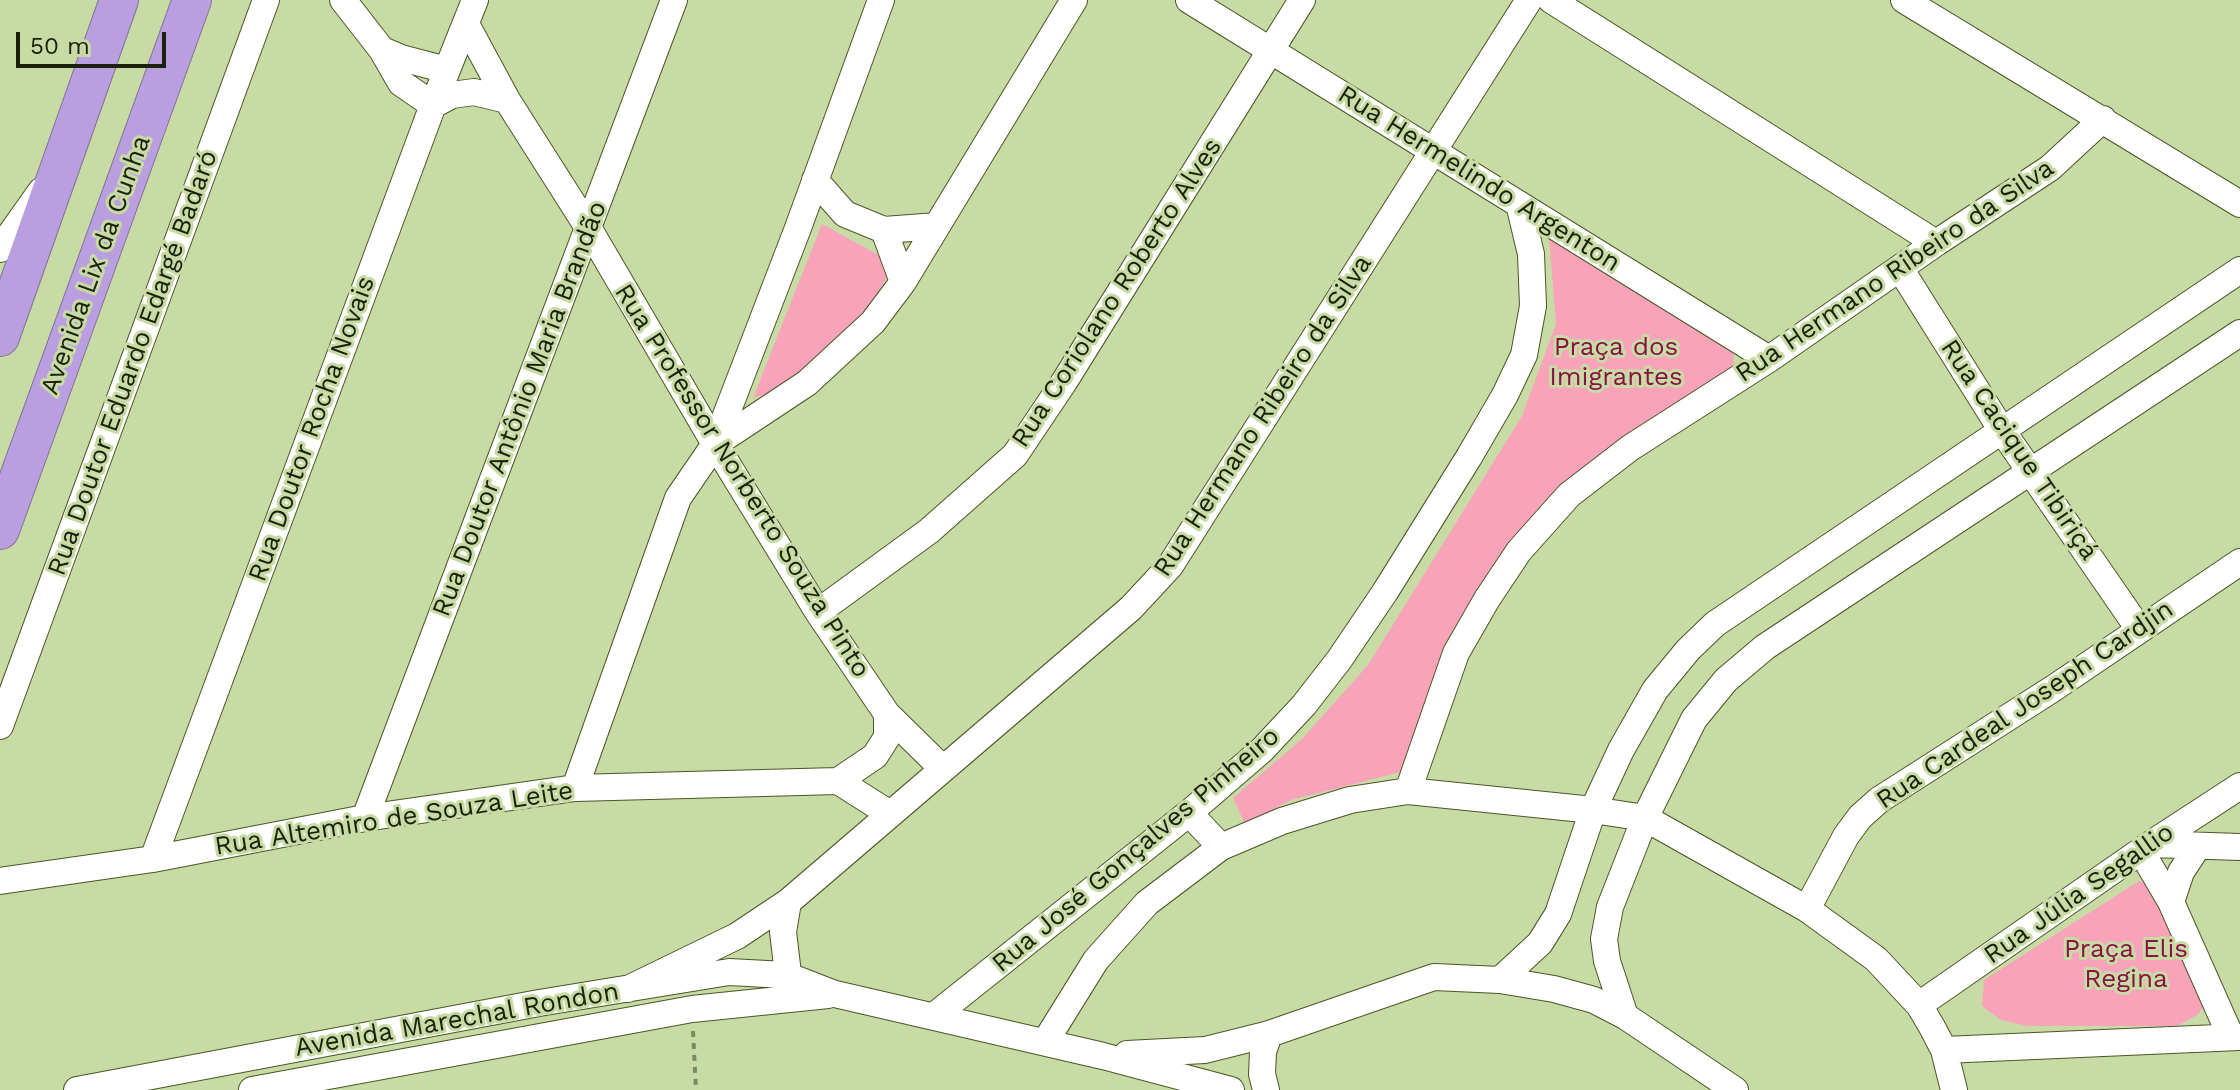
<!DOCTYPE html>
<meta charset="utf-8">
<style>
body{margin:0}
#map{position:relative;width:2240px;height:1090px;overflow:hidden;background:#c9dba5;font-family:"Work Sans",sans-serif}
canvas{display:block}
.scale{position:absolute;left:16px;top:32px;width:150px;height:36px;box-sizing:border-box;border:4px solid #1b210c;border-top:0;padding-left:10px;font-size:24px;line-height:28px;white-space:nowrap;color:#1b210c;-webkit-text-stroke:6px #c9dba5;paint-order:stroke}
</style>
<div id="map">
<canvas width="2240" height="1090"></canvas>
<div class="scale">50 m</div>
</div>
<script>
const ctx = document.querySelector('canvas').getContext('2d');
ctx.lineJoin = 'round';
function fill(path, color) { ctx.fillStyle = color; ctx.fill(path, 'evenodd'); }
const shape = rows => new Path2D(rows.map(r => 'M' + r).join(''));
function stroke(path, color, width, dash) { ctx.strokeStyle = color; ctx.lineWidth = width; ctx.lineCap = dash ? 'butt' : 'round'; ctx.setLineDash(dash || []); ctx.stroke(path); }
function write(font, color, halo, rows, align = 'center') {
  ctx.font = font + ' "Work Sans",sans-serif'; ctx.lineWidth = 6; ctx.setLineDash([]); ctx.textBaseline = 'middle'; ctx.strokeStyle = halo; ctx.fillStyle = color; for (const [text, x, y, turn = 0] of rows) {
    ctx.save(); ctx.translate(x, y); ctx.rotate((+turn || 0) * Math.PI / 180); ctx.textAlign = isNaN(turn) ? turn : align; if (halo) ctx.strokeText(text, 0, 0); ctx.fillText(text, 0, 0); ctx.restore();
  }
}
fill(shape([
 [822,224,895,264,873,301,817,361,775,391,753,398],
 [1549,238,1733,352,1734,369,1534,519,1401,772,1291,800,1245,824,1233,798,1302,739,1368,665,1522,416,1556,324],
 [2139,881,2160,888,2205,1005,2197,1015,2177,1026,2027,1026,2001,1020,1982,1006,1984,980]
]), '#f9a3ba');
const minor = shape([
 [343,0,382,50,401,83,433,105,452,95,474,92,507,100],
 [1189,0,1769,359],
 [1551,0,1936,243],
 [1904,0,2240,204],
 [466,24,507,100,589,229,715,444,818,612,887,714,942,768],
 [382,50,401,58,447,70],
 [815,180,845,214,884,230,937,226],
 [884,230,903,282],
 [0,249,41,191],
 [1901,270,2001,429,2139,629],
 [715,444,807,383,873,322,903,282,1074,0],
 [818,612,929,531,1015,455,1064,382,1302,0],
 [0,726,266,0],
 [838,781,875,756,887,737,887,714],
 [838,781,890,814],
 [575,788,678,498,715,444,798,228,881,0],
 [1408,791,1456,653,1487,599,1519,551,1569,495,1630,448,1769,359,1936,243,2050,168,2103,119],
 [1189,813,1221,847],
 [365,818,674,0],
 [2151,844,2240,847],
 [2141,851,2171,902,2231,1037],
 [153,859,433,105,475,0],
 [0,881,153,859,365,818,575,788,838,781],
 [788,902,783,932,790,990],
 [2171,902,2181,872,2198,846],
 [1807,909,1846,836,1860,817,1879,800,2054,688,2240,562],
 [1500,980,1540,943,1558,914,1593,810,1621,750,1655,690,1688,650,1715,624,2240,270],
 [628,989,737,936,788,902,1131,608,1170,566,1529,0],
 [1919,1005,2151,844,2240,786],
 [934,1016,1189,813,1262,750,1304,705,1339,660,1385,592,1469,457,1505,395,1524,355,1533,306,1531,254,1519,204],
 [1625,1016,1607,961,1604,939,1610,907,1645,818,1694,719,1726,680,1765,647,2240,333],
 [1045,1042,1096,960,1147,903,1221,847,1282,821,1350,800,1408,791,1593,810,1645,818,1807,909,1876,959,1919,1005,1932,1027,1944,1050,1954,1090],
 [1944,1050,2240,1037],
 [1127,1054,1205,1050,1269,1034,1434,977,1500,980,1554,989,1594,1000,1625,1016,1735,1090],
 [77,1090,539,1003,729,972,786,975,835,994,1103,1056,1231,1090],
 [252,1090,692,1009,828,995],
 [1266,1090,1262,1074,1263,1052,1269,1034]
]);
const highway = shape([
 [0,337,119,0],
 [0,530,192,0]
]);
stroke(minor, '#495726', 28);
stroke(highway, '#827296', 40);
stroke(shape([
 [693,1031,696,1090]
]), '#7d8962', 4, [6, 6]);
stroke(minor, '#fff', 26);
stroke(highway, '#b99ee0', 38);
write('26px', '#1b210c', '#c9dba5', [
 ["Rua Hermelindo Argenton",1479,179,32],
 ["Avenida Lix da Cunha",96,265,-70],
 ["Rua Hermano Ribeiro da Silva",1895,271,-34],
 ["Rua Coriolano Roberto Alves",1117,293,-57],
 ["Rua Doutor Eduardo Edargé Badaró",133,363,-70],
 ["Rua Doutor Antônio Maria Brandão",520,409,-69],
 ["Rua Hermano Ribeiro da Silva",1263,416,-57],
 ["Rua Doutor Rocha Novais",312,429,-70],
 ["Rua Cacique Tibiriçá",2019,450,56],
 ["Rua Professor Norberto Souza Pinto",742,481,58],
 ["Rua Cardeal Joseph Cardjin",2025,705,-34],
 ["Rua Altemiro de Souza Leite",394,819,-9],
 ["Rua José Gonçalves Pinheiro",1136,850,-40],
 ["Rua Júlia Segallio",2079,894,-35],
 ["Avenida Marechal Rondon",457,1020,-10]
]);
write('26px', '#881244', '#c9dba5', [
 ["Praça dos",1616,347],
 ["Imigrantes",1616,377],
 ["Praça Elis",2126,949],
 ["Regina",2126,979]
]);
</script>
